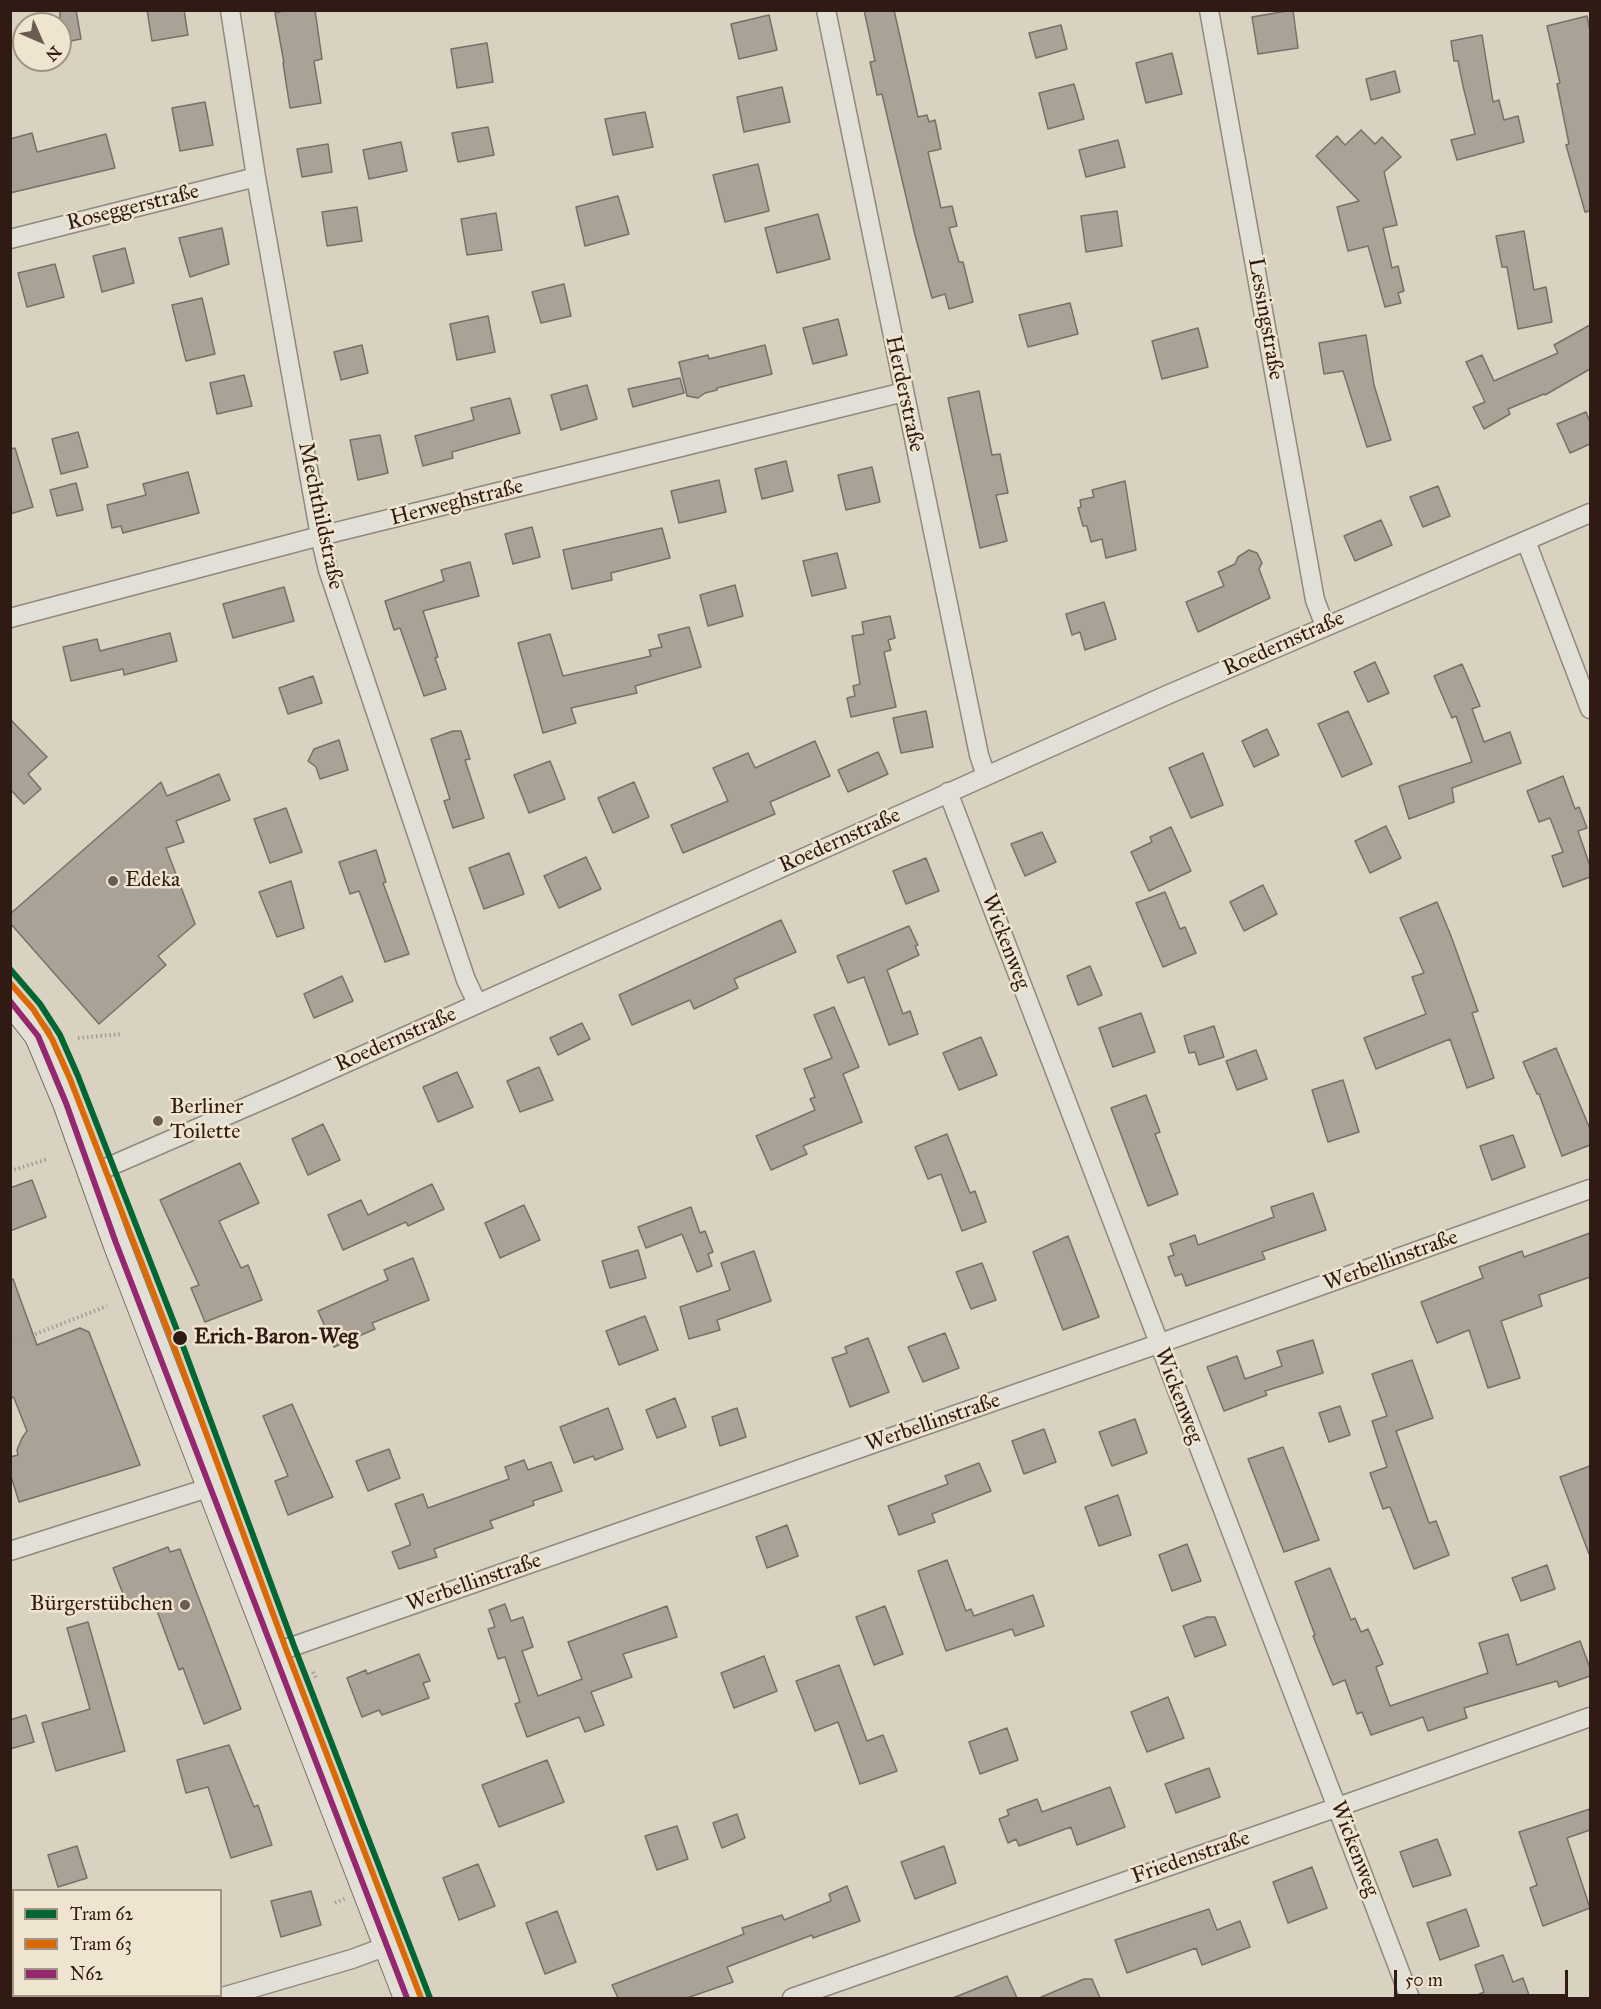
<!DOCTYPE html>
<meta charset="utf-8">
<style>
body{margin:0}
#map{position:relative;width:1601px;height:2009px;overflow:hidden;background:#dad2c0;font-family:"IM FELL Great Primer",serif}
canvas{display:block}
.frame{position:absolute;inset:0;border:12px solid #2f1b13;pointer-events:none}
.legend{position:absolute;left:12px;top:1889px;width:210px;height:108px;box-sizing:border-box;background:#eee4d0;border:2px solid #a29484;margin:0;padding:8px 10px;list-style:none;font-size:18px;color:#2f1b13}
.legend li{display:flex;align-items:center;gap:12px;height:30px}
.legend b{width:30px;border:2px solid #a29484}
.north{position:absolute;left:12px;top:12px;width:60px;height:60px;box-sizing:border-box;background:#eee4d0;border:2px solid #a29484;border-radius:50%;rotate:135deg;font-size:16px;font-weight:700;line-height:24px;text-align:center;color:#2f1b13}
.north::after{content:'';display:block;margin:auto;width:21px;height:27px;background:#6b5b50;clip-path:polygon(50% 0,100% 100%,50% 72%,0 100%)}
.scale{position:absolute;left:1394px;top:1970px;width:174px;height:27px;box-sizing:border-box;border:3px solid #2f1b13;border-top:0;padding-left:8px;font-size:18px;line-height:21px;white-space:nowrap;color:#2f1b13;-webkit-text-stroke:4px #eee4d0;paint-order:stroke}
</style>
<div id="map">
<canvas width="1601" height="2009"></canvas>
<div class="frame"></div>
<ul class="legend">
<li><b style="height:8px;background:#063"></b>Tram 62</li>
<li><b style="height:8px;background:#db6905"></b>Tram 63</li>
<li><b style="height:8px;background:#95276e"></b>N62</li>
</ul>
<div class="north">N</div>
<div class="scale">50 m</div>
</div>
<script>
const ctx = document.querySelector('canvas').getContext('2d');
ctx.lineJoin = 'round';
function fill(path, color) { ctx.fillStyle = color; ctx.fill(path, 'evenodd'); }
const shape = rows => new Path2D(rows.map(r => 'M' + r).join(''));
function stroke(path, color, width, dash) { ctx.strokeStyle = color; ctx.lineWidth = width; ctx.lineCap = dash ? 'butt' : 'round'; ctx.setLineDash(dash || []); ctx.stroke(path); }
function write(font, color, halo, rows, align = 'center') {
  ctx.font = font + ' "IM FELL Great Primer",serif'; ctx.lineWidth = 5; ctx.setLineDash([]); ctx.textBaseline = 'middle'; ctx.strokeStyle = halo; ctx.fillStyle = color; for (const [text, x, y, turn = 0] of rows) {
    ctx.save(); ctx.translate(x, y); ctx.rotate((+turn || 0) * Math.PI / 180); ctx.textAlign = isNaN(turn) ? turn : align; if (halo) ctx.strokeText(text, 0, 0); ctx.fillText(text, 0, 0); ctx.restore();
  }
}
const building = shape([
 [60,10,76,10,81,39,60,43,60,10],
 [147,10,184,10,188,35,152,41,147,10],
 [287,10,315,10,322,59,314,61,321,103,290,108,283,63,284,63,275,13,287,10],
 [864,10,894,10,918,117,927,115,929,122,935,120,941,149,928,152,941,208,952,206,957,226,949,228,959,262,963,262,973,302,949,309,945,294,932,298,915,235,882,94,877,95,870,62,875,61,864,10],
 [1293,10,1298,48,1258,54,1252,17,1293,10],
 [769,15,777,50,739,59,731,24,769,15],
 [1587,16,1590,31,1590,211,1585,212,1566,145,1569,144,1557,84,1560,83,1547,26,1587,16],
 [1061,25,1067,49,1036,58,1029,33,1061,25],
 [1482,35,1493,102,1499,100,1504,120,1518,116,1524,142,1457,160,1451,140,1475,134,1463,86,1458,61,1454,61,1451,41,1482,35],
 [487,43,493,82,457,88,451,49,487,43],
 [1172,53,1182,94,1146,103,1136,63,1172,53],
 [1395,71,1400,92,1371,100,1366,79,1395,71],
 [1074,84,1084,119,1048,129,1039,93,1074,84],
 [782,87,790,122,744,132,737,97,782,87],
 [205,102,213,145,180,151,172,108,205,102],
 [645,112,653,147,613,155,605,119,645,112],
 [488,127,494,155,458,162,452,133,488,127],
 [1361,130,1375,144,1382,137,1401,157,1384,172,1397,225,1383,228,1392,268,1398,266,1404,291,1398,293,1401,303,1385,307,1368,246,1348,251,1337,207,1359,201,1316,156,1337,136,1345,145,1361,130],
 [32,133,37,152,106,134,115,168,10,193,10,139,32,133],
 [1118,140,1125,167,1086,177,1079,150,1118,140],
 [401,142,407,171,369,179,363,150,401,142],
 [328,144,332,172,302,177,297,149,328,144],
 [758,164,769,211,725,222,713,175,758,164],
 [618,196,629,234,585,246,576,207,618,196],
 [357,207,362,241,327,246,322,212,357,207],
 [1117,211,1122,246,1086,252,1081,216,1117,211],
 [496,213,502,250,467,255,461,219,496,213],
 [818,214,830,259,777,273,765,228,818,214],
 [222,228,229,264,190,277,179,238,222,228],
 [1524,231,1534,290,1546,287,1552,322,1518,329,1507,267,1502,267,1496,236,1524,231],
 [125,248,134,283,102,292,93,256,125,248],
 [55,264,64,297,27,307,18,273,55,264],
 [564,284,571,316,541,323,532,292,564,284],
 [202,298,215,354,186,361,172,305,202,298],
 [1070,303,1078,334,1028,347,1019,315,1070,303],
 [488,316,495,352,457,360,450,324,488,316],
 [838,319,847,355,813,364,803,328,838,319],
 [1590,325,1590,369,1545,395,1544,394,1508,409,1510,414,1484,429,1473,407,1485,402,1466,362,1482,355,1494,381,1558,353,1554,345,1590,325],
 [1198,328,1208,367,1162,379,1152,341,1198,328],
 [1366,335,1374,385,1391,440,1367,447,1343,371,1324,374,1319,343,1366,335],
 [362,345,368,373,341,380,334,352,362,345],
 [765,345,772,374,717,388,717,390,705,393,698,398,687,396,679,362,708,355,709,359,765,345],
 [244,375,252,406,217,414,210,383,244,375],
 [680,378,684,393,633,407,628,389,680,378],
 [587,385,597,419,561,430,551,395,587,385],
 [979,391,992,455,1000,454,1008,493,996,495,1007,541,980,548,948,398,979,391],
 [510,398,520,433,452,452,453,458,423,466,415,436,474,420,471,408,510,398],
 [1586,412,1590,422,1590,444,1570,453,1557,424,1586,412],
 [78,432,88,467,61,474,52,439,78,432],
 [380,435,388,473,358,480,350,440,380,435],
 [15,448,33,507,10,514,10,449,15,448],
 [786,461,793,491,762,499,755,469,786,461],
 [872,467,880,502,846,510,838,475,872,467],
 [188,472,199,513,123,533,121,526,112,528,107,505,146,495,143,484,188,472],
 [719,480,726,512,679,523,671,491,719,480],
 [1125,481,1136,550,1106,558,1102,539,1091,542,1087,526,1083,526,1078,508,1081,507,1080,500,1094,497,1092,490,1125,481],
 [76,483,83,510,57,516,50,490,76,483],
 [1438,486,1450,516,1423,527,1410,497,1438,486],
 [1381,520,1392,545,1355,561,1344,536,1381,520],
 [532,527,540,557,513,564,505,534,532,527],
 [662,528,670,558,611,573,612,580,572,589,563,550,662,528],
 [1249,550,1257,553,1262,563,1259,569,1270,598,1198,632,1186,602,1224,586,1218,572,1235,564,1238,557,1249,550],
 [837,553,846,588,812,596,803,561,837,553],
 [470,562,479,596,423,611,438,657,435,658,446,689,424,696,400,628,394,630,385,601,444,581,441,570,470,562],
 [735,585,743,616,708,626,700,595,735,585],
 [284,587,294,621,233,638,223,604,284,587],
 [1104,602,1116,639,1085,650,1080,632,1072,635,1066,614,1104,602],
 [890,616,895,638,888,640,891,650,884,652,896,707,851,717,847,698,855,696,853,686,860,684,852,636,864,634,862,622,890,616],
 [689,627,701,667,635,686,637,693,571,708,576,723,543,733,518,643,550,634,563,676,651,656,649,650,662,647,658,635,689,627],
 [170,633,177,661,124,675,123,669,71,681,63,647,97,639,100,651,170,633],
 [1375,662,1389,693,1368,702,1354,672,1375,662],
 [1462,664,1480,706,1472,709,1484,742,1510,732,1521,763,1452,788,1454,802,1409,819,1399,786,1472,762,1456,716,1452,718,1434,676,1462,664],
 [313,676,322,703,288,714,279,688,313,676],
 [926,711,933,747,901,753,893,718,926,711],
 [1348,711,1372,764,1342,777,1318,724,1348,711],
 [10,719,47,757,28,774,41,789,24,804,10,789,10,719],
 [1267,729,1279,755,1254,767,1242,741,1267,729],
 [453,731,461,731,470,759,465,760,484,818,453,828,444,801,450,799,431,739,453,731],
 [339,740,348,770,320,779,316,767,308,761,314,749,339,740],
 [815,741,830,776,770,802,775,814,683,853,671,825,728,801,713,768,748,753,755,768,815,741],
 [878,752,888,774,848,792,838,770,878,752],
 [1203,753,1223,805,1191,818,1169,768,1203,753],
 [550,761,565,799,529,813,514,775,550,761],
 [219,774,230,800,176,821,184,842,166,848,195,924,158,956,166,965,99,1024,10,923,10,914,161,782,167,796,219,774],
 [1563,776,1575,809,1579,807,1587,828,1578,831,1590,866,1590,877,1563,887,1552,856,1563,852,1550,818,1539,822,1527,791,1563,776],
 [634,782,649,817,613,833,598,798,634,782],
 [286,808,302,852,270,863,254,819,286,808],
 [1386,826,1401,858,1370,873,1355,841,1386,826],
 [1171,827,1191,871,1149,891,1131,852,1152,842,1150,837,1171,827],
 [1042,832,1056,862,1025,876,1011,844,1042,832],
 [376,850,386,882,383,883,409,954,385,962,359,891,350,894,339,862,376,850],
 [509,853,524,894,484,909,469,868,509,853],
 [586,857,601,889,559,908,544,876,586,857],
 [926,858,939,891,906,904,893,871,926,858],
 [291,881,304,928,277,937,259,892,291,881],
 [1263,885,1277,914,1244,931,1230,902,1263,885],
 [1165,892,1180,929,1185,927,1196,953,1163,967,1136,903,1165,892],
 [1437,902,1451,936,1478,1011,1472,1013,1494,1078,1467,1088,1450,1039,1376,1069,1364,1038,1426,1014,1412,977,1424,973,1400,918,1437,902],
 [781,920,796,952,734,979,738,988,694,1009,690,1000,632,1025,619,995,781,920],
 [909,926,918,945,915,946,919,955,887,970,903,1014,910,1011,918,1034,889,1045,864,977,848,983,837,956,909,926],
 [1090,966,1102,995,1078,1005,1067,976,1090,966],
 [342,976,353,1001,314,1018,304,994,342,976],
 [834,1007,859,1067,843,1074,862,1122,803,1146,807,1154,771,1170,756,1136,815,1110,810,1099,815,1097,804,1069,832,1058,814,1015,834,1007],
 [1141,1013,1155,1052,1113,1067,1099,1028,1141,1013],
 [582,1023,590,1039,558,1055,550,1038,582,1023],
 [1214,1026,1224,1057,1199,1065,1195,1052,1189,1053,1184,1036,1214,1026],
 [981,1037,997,1075,959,1090,943,1053,981,1037],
 [1556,1048,1590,1129,1590,1145,1562,1156,1539,1094,1537,1094,1523,1062,1556,1048],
 [1256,1050,1267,1079,1237,1090,1226,1061,1256,1050],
 [539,1067,553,1100,520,1112,507,1081,539,1067],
 [457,1072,473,1107,438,1122,423,1087,457,1072],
 [1343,1080,1359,1132,1328,1142,1312,1090,1343,1080],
 [1146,1095,1160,1132,1155,1134,1178,1194,1148,1206,1111,1108,1146,1095],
 [323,1124,340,1160,308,1175,292,1139,323,1124],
 [947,1134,970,1193,975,1191,986,1222,962,1231,941,1174,928,1179,915,1147,947,1134],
 [1513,1135,1525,1167,1492,1180,1480,1146,1513,1135],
 [240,1163,259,1203,219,1221,241,1268,248,1265,262,1300,205,1322,191,1288,199,1285,160,1200,240,1163],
 [32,1180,46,1217,10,1231,10,1188,32,1180],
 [432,1184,444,1209,408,1226,406,1222,343,1250,328,1215,361,1200,368,1215,432,1184],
 [1313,1193,1326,1230,1262,1252,1265,1259,1186,1286,1182,1274,1175,1276,1168,1257,1174,1255,1170,1244,1195,1235,1198,1245,1274,1217,1271,1207,1313,1193],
 [524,1205,540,1240,500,1258,485,1223,524,1205],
 [691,1207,700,1233,705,1231,713,1252,708,1254,712,1266,697,1272,682,1234,646,1248,638,1227,691,1207],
 [1590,1233,1590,1277,1539,1295,1542,1306,1501,1321,1520,1378,1488,1388,1469,1330,1437,1343,1421,1302,1483,1278,1479,1267,1522,1251,1524,1257,1590,1233],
 [1068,1236,1099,1317,1063,1330,1033,1252,1068,1236],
 [638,1250,646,1278,610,1288,602,1261,638,1250],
 [754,1251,771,1301,717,1320,720,1330,689,1339,680,1307,730,1290,721,1263,754,1251],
 [413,1258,429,1300,372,1323,375,1329,334,1347,318,1311,388,1280,384,1270,413,1258],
 [982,1263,996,1300,971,1309,956,1272,982,1263],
 [13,1279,37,1345,80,1328,89,1332,140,1465,19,1502,10,1473,10,1457,18,1455,17,1450,22,1438,27,1431,14,1398,10,1396,10,1280,13,1279],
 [645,1316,658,1350,619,1365,606,1331,645,1316],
 [945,1333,959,1368,923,1382,908,1347,945,1333],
 [868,1338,889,1392,850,1407,832,1358,847,1353,845,1347,868,1338],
 [1313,1340,1323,1373,1265,1391,1267,1395,1224,1411,1207,1367,1237,1356,1245,1379,1282,1366,1277,1351,1313,1340],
 [1412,1360,1433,1418,1396,1431,1429,1523,1436,1521,1449,1555,1414,1569,1390,1507,1383,1509,1370,1473,1387,1467,1372,1421,1387,1416,1372,1374,1412,1360],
 [675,1398,686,1427,657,1438,646,1410,675,1398],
 [292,1404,333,1497,288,1515,275,1481,288,1476,263,1416,292,1404],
 [1340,1406,1350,1435,1329,1442,1319,1413,1340,1406],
 [608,1408,623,1449,595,1460,593,1456,574,1463,560,1427,608,1408],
 [737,1408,746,1437,720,1446,712,1417,737,1408],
 [1135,1419,1147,1453,1112,1466,1099,1432,1135,1419],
 [1044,1429,1056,1462,1024,1474,1012,1441,1044,1429],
 [1283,1447,1319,1540,1284,1552,1248,1459,1283,1447],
 [389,1449,400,1478,368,1491,356,1461,389,1449],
 [524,1460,528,1470,551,1462,562,1491,533,1501,534,1505,490,1521,493,1528,434,1549,437,1557,399,1569,392,1552,410,1545,410,1543,395,1504,423,1494,428,1508,509,1479,505,1467,524,1460],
 [979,1463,991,1491,932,1514,935,1522,899,1535,888,1506,948,1484,945,1476,979,1463],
 [1590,1466,1590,1553,1589,1554,1560,1477,1590,1466],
 [1118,1495,1131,1535,1099,1546,1085,1507,1118,1495],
 [787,1525,798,1556,767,1568,756,1537,787,1525],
 [1187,1544,1201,1581,1172,1591,1159,1555,1187,1544],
 [168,1547,170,1552,180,1549,241,1709,204,1724,183,1668,179,1670,153,1600,129,1609,113,1568,168,1547],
 [947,1560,966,1611,971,1609,974,1616,1033,1595,1044,1626,1015,1636,1012,1629,946,1651,918,1571,947,1560],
 [1547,1565,1555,1589,1521,1601,1512,1578,1547,1565],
 [1330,1568,1351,1620,1355,1618,1361,1632,1368,1629,1383,1664,1376,1667,1390,1706,1488,1673,1479,1643,1508,1634,1517,1665,1580,1641,1590,1668,1590,1676,1559,1687,1557,1681,1464,1708,1467,1718,1428,1731,1423,1717,1371,1735,1362,1712,1357,1714,1345,1680,1333,1685,1313,1636,1315,1635,1295,1582,1330,1568],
 [505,1604,511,1621,523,1617,533,1647,522,1651,538,1696,582,1679,568,1642,667,1606,677,1637,623,1654,632,1677,591,1692,604,1725,585,1732,579,1717,527,1737,515,1704,520,1702,505,1657,498,1659,488,1629,495,1627,489,1610,505,1604],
 [885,1606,903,1654,874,1665,856,1617,885,1606],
 [1207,1617,1215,1617,1226,1645,1195,1657,1183,1626,1207,1617],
 [88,1622,125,1751,56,1771,42,1723,90,1709,67,1628,88,1622],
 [419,1654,430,1681,423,1683,429,1698,382,1715,379,1710,362,1717,347,1678,366,1670,367,1674,419,1654],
 [764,1656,777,1691,734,1708,721,1673,764,1656],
 [839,1665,867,1741,883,1735,897,1771,860,1784,838,1722,815,1731,796,1681,839,1665],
 [1168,1697,1184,1738,1147,1752,1131,1712,1168,1697],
 [26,1715,34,1742,10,1749,10,1720,26,1715],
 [1007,1728,1018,1760,980,1774,969,1742,1007,1728],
 [229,1745,254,1807,258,1805,272,1845,231,1858,208,1787,186,1793,177,1760,229,1745],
 [547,1760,564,1802,499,1827,482,1785,547,1760],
 [1209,1768,1220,1797,1176,1813,1165,1784,1209,1768],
 [1110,1787,1125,1827,1077,1845,1071,1827,1019,1846,1016,1839,1008,1843,999,1819,1009,1815,1007,1810,1037,1799,1042,1812,1110,1787],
 [1590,1809,1590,1830,1567,1838,1590,1908,1543,1926,1530,1888,1537,1885,1519,1832,1590,1809],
 [737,1814,745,1838,722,1848,713,1823,737,1814],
 [677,1826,688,1859,657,1870,645,1836,677,1826],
 [1437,1839,1451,1875,1413,1887,1400,1852,1437,1839],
 [77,1846,87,1878,58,1887,48,1855,77,1846],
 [944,1846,956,1883,915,1899,901,1862,944,1846],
 [478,1864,495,1906,459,1920,443,1878,478,1864],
 [1312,1867,1327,1908,1288,1923,1273,1882,1312,1867],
 [847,1886,860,1921,813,1938,812,1935,727,1967,733,1982,687,1998,618,1998,612,1985,744,1934,742,1928,782,1915,784,1920,831,1901,829,1894,847,1886],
 [311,1891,321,1925,281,1937,271,1901,311,1891],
 [1209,1909,1217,1930,1240,1921,1250,1947,1202,1965,1196,1948,1127,1973,1115,1940,1209,1909],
 [1466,1909,1479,1946,1440,1960,1427,1923,1466,1909],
 [557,1911,576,1962,545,1974,526,1923,557,1911],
 [1503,1955,1513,1982,1523,1978,1529,1995,1519,1998,1473,1998,1473,1997,1484,1992,1475,1965,1503,1955],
 [1007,1976,1017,1998,953,1998,1007,1976],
 [1084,1979,1092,1979,1100,1998,1039,1998,1084,1979]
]);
fill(building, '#aaa296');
stroke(building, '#777066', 1.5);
const street = shape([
 [230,10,256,177,320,536,328,570,466,980,477,1003],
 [826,10,979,755,986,776],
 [1209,10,1315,600,1325,626],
 [10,239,256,177],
 [1526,541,1590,709],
 [10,618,320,536,904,392],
 [948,792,1410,1998],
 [92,1174,290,1088,1167,695,1590,513],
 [10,1551,211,1487],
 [274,1653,1158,1344,1590,1189],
 [219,1998,352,1959,387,1946],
 [792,1998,1338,1807,1590,1717]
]);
const secondary = shape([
 [10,1000,38,1036,66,1103,116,1243,407,1998]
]);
stroke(street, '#8f887d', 21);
stroke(secondary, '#777066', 28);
stroke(shape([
 [78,1038,122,1034],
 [10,1171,48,1159],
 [10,1344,107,1306],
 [313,1672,316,1678],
 [335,1903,346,1898]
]), '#a29c96', 4, [1.5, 3]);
stroke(street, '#e2dfd6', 18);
stroke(secondary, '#e2dfd6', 26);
stroke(shape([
 [10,1001,38,1036,66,1103,116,1243,407,1998]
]), '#95276e', 6);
stroke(shape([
 [10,969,40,1004,60,1035,78,1076,180,1338,294,1646,430,1998]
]), '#063', 6);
stroke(shape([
 [10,983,33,1009,52,1039,70,1079,172,1341,286,1649,421,1998]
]), '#db6905', 6);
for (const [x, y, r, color] of [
 [113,881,6,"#6b5b50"],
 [158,1121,6,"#6b5b50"],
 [180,1338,8,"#2f1b13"],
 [185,1605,6,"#6b5b50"]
]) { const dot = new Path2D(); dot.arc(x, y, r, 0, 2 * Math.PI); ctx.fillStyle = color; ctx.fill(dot); stroke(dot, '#eee4d0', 2); }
write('22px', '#2f1b13', '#eee4d0', [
 ["Roseggerstraße",133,208,-14],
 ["Lessingstraße",1265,319,80],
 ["Herderstraße",904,394,78],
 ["Herweghstraße",457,503,-14],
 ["Mechthildstraße",320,516,78],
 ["Roedernstraße",1284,644,-24],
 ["Roedernstraße",840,841,-24],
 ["Wickenweg",1005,942,69],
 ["Roedernstraße",396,1040,-24],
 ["Werbellinstraße",1391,1261,-20],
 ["Wickenweg",1178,1396,69],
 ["Werbellinstraße",933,1423,-19],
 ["Werbellinstraße",474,1583,-19],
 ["Wickenweg",1354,1849,69],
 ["Friedenstraße",1191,1858,-19]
]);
write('22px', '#2f1b13', '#eee4d0', [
 ["Edeka",125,881],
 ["Berliner",170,1108],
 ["Toilette",170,1133],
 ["Bürgerstübchen",173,1605,"right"]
], 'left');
write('bold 22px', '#2f1b13', '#eee4d0', [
 ["Erich-Baron-Weg",194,1338]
], 'left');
</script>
